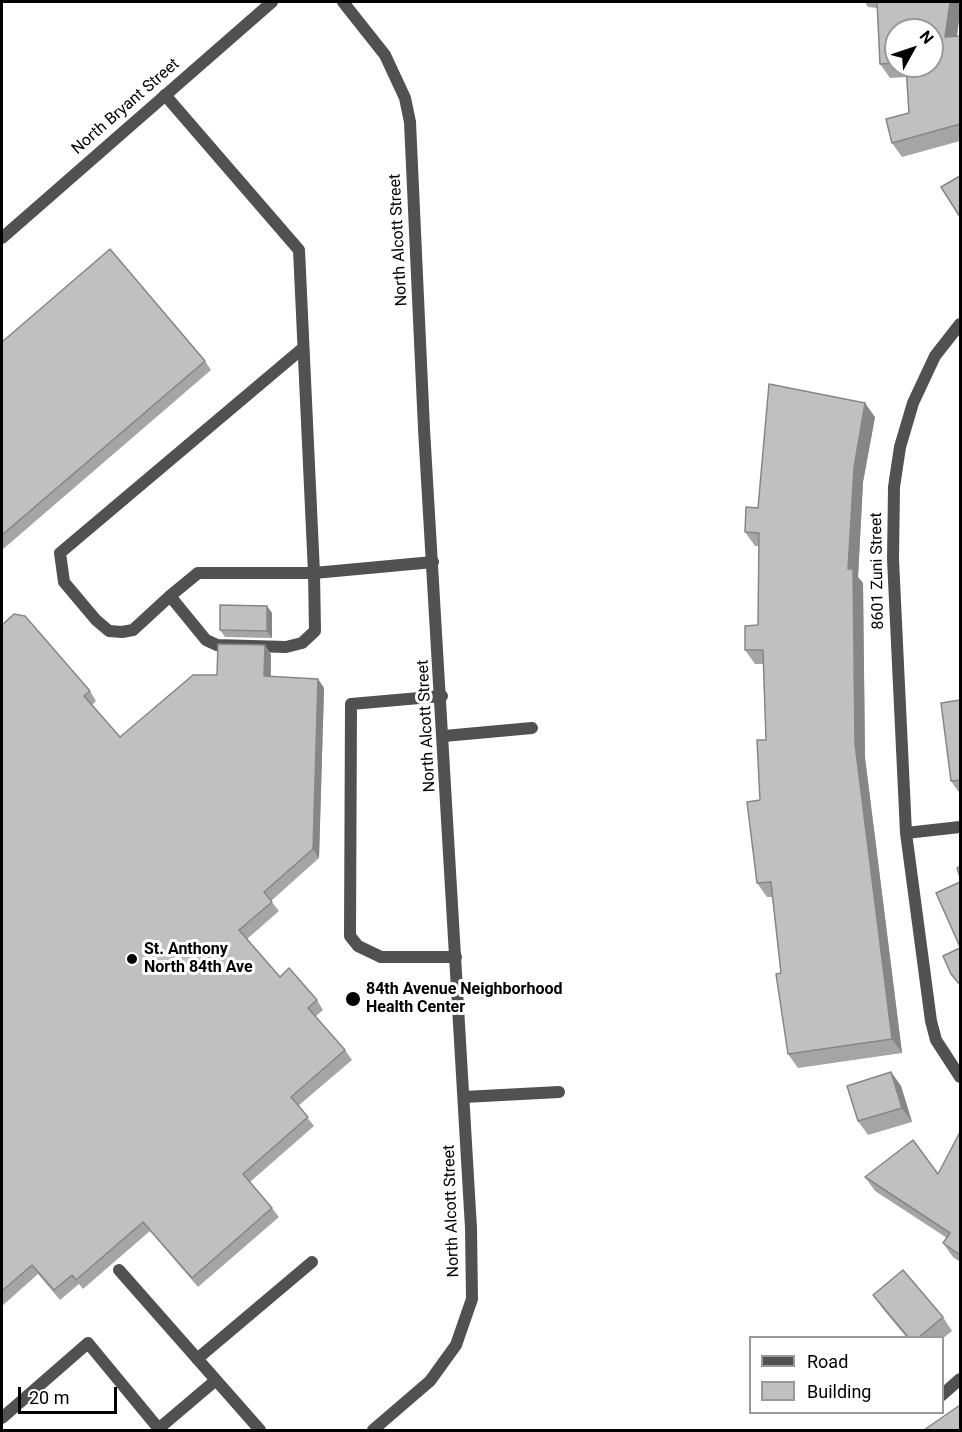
<!DOCTYPE html>
<style>
body{margin:0}
#map{position:relative;width:962px;height:1432px;overflow:hidden;background:#fff;font-family:Roboto,sans-serif}
canvas{display:block}
.frame{position:absolute;inset:0;border:3px solid #000;pointer-events:none}
.legend{position:absolute;left:749px;top:1336px;width:195px;height:78px;box-sizing:border-box;background:#fff;border:2px solid #999;margin:0;padding:8px 10px;list-style:none;font-size:18px;color:#000}
.legend li{display:flex;align-items:center;gap:12px;height:30px}
.legend b{width:30px;border:2px solid #999}
.north{position:absolute;left:884px;top:18px;width:60px;height:60px;box-sizing:border-box;background:#fff;border:2px solid #999;border-radius:50%;rotate:50deg;font-size:16px;font-weight:700;line-height:24px;text-align:center;color:#000}
.north::after{content:'';display:block;margin:auto;width:21px;height:27px;background:#000;clip-path:polygon(50% 0,100% 100%,50% 72%,0 100%)}
.scale{position:absolute;left:18px;top:1387px;width:99px;height:27px;box-sizing:border-box;border:3px solid #000;border-top:0;padding-left:8px;font-size:18px;line-height:21px;white-space:nowrap;color:#000;-webkit-text-stroke:4px #fff;paint-order:stroke}
</style>
<div id="map">
<canvas width="962" height="1432"></canvas>
<div class="frame"></div>
<ul class="legend">
<li><b style="height:8px;background:#515151"></b>Road</li>
<li><b style="height:16px;background:#c0c0c0"></b>Building</li>
</ul>
<div class="north">N</div>
<div class="scale">20 m</div>
</div>
<script>
const ctx = document.querySelector('canvas').getContext('2d');
ctx.lineJoin = 'round';
const shape = rows => new Path2D(rows.map(r => 'M' + r).join(''));
function stroke(path, color, width, dash) { ctx.strokeStyle = color; ctx.lineWidth = width; ctx.lineCap = dash ? 'butt' : 'round'; ctx.setLineDash(dash || []); ctx.stroke(path); }
function fill(path, color) { ctx.fillStyle = color; ctx.fill(path, 'evenodd'); }
function write(font, color, halo, rows, align = 'center') {
  ctx.font = font + ' Roboto,sans-serif'; ctx.lineWidth = 6; ctx.setLineDash([]); ctx.textBaseline = 'middle'; ctx.strokeStyle = halo; ctx.fillStyle = color; for (const [text, x, y, turn = 0] of rows) {
    ctx.save(); ctx.translate(x, y); ctx.rotate((+turn || 0) * Math.PI / 180); ctx.textAlign = isNaN(turn) ? turn : align; if (halo) ctx.strokeText(text, 0, 0); ctx.fillText(text, 0, 0); ctx.restore();
  }
}
stroke(shape([
 [165,95,299,250,314,573,433,562],
 [198,573,314,573,315,631,302,643,286,647,217,645,206,640,170,596,198,573],
 [170,596,133,630,122,632,109,631,96,620,64,582,60,553,303,348],
 [442,696,351,704,350,936,358,946,381,957,456,957],
 [444,736,532,728],
 [464,1097,559,1092],
 [119,1270,260,1430],
 [197,1359,312,1262],
 [2,1418,88,1343,159,1429],
 [157,1430,216,1380]
]), '#515151', 12);
stroke(shape([
 [343,2,385,55,405,98,410,122,424,429,471,1228,472,1299,456,1345,430,1381,373,1430],
 [2,238,272,2],
 [960,324,935,356,913,403,900,447,894,487,893,559,906,833,931,1021,936,1040,960,1077],
 [906,833,960,827],
 [942,1395,960,1379]
]), '#515151', 12);
fill(shape([
 [865,2,960,2,960,12,957,36,960,36,960,141,902,157,892,143,909,113,907,77,890,78,880,64,877,8,868,7],
 [896,30,932,66,896,66],
 [2,342,205,361,211,370,2,550],
 [875,417,863,482,858,577,863,583,865,758,902,1053,798,1068,788,1054,781,973,772,897,767,897,757,883,760,800,766,740,763,664,755,664,745,650,758,625,759,546,755,546,745,532,758,508],
 [267,606,272,613,272,638,225,637,220,630],
 [2,625,90,691,96,701,92,705,120,737,265,645,271,655,271,677,318,679,324,688,319,858,271,901,279,911,247,939,280,977,317,1000,323,1010,315,1017,345,1050,352,1060,298,1106,314,1126,250,1182,272,1208,279,1217,198,1287,150,1231,83,1289,79,1284,60,1300,38,1274,2,1306],
 [960,700,960,794,951,781],
 [891,1072,901,1086,912,1122,868,1135,858,1121],
 [960,1132,960,1262,953,1257,943,1243,947,1238,875,1191,865,1177,938,1174],
 [873,1295,943,1317,952,1331,942,1339,942,1338,907,1338,883,1309]
]), '#a5a5a5');
fill(shape([
 [950,2,960,2,960,12,955,51,945,37],
 [865,403,875,417,863,482,858,577,863,583,865,758,902,1053,892,1039,855,744,848,569,854,468],
 [267,606,272,613,272,638,267,631],
 [265,645,271,655,270,686,264,676],
 [318,679,324,688,319,858,313,849],
 [891,1072,901,1086,912,1122,902,1108]
]), '#868686');
const building = shape([
 [877,2,950,2,945,37,960,36,960,124,892,143,886,119,909,113,906,66,932,66,932,30,896,30,896,63,880,64,877,2],
 [960,176,960,217,941,187,960,176],
 [110,249,205,361,2,535,2,342,110,249],
 [769,384,865,403,854,468,848,569,853,569,855,744,892,1039,788,1054,776,974,781,973,771,882,757,883,747,802,760,800,757,740,766,740,763,650,745,650,745,626,758,625,759,533,745,532,746,507,758,508,769,384],
 [220,605,267,606,267,631,220,630,220,605],
 [14,614,25,616,90,691,84,696,120,737,193,675,217,675,218,644,265,645,264,676,318,679,313,849,264,892,272,902,239,930,280,977,289,968,317,1000,308,1008,345,1050,291,1097,308,1117,243,1174,272,1208,192,1278,143,1222,76,1280,72,1275,54,1290,32,1265,2,1291,2,625,14,614],
 [960,700,960,780,951,781,941,703,960,700],
 [960,866,960,877,957,868,960,866],
 [960,882,960,947,936,893,960,882],
 [960,948,960,985,951,974,943,956,960,948],
 [891,1072,902,1108,858,1121,847,1086,891,1072],
 [960,1132,960,1255,943,1243,950,1233,865,1177,913,1140,938,1174,960,1132],
 [903,1270,943,1317,918,1338,909,1338,873,1295,903,1270],
 [960,1405,960,1431,924,1431,924,1430,960,1405]
]);
fill(building, '#c0c0c0');
stroke(building, '#868686', 1.5);
for (const [x, y, r, color] of [
 [132,959,6,"#000"],
 [353,999,8,"#000"]
]) { const dot = new Path2D(); dot.arc(x, y, r, 0, 2 * Math.PI); ctx.fillStyle = color; ctx.fill(dot); stroke(dot, '#fff', 2); }
write('16px', '#000', '#fff', [
 ["North Bryant Street",126,107,-41],
 ["North Alcott Street",399,240,-93],
 ["8601 Zuni Street",878,571,-91],
 ["North Alcott Street",427,726,-93],
 ["North Alcott Street",452,1211,-92]
]);
write('bold 16px', '#000', '#fff', [
 ["St. Anthony",144,950],
 ["North 84th Ave",144,968],
 ["84th Avenue Neighborhood",366,990],
 ["Health Center",366,1008]
], 'left');
</script>
